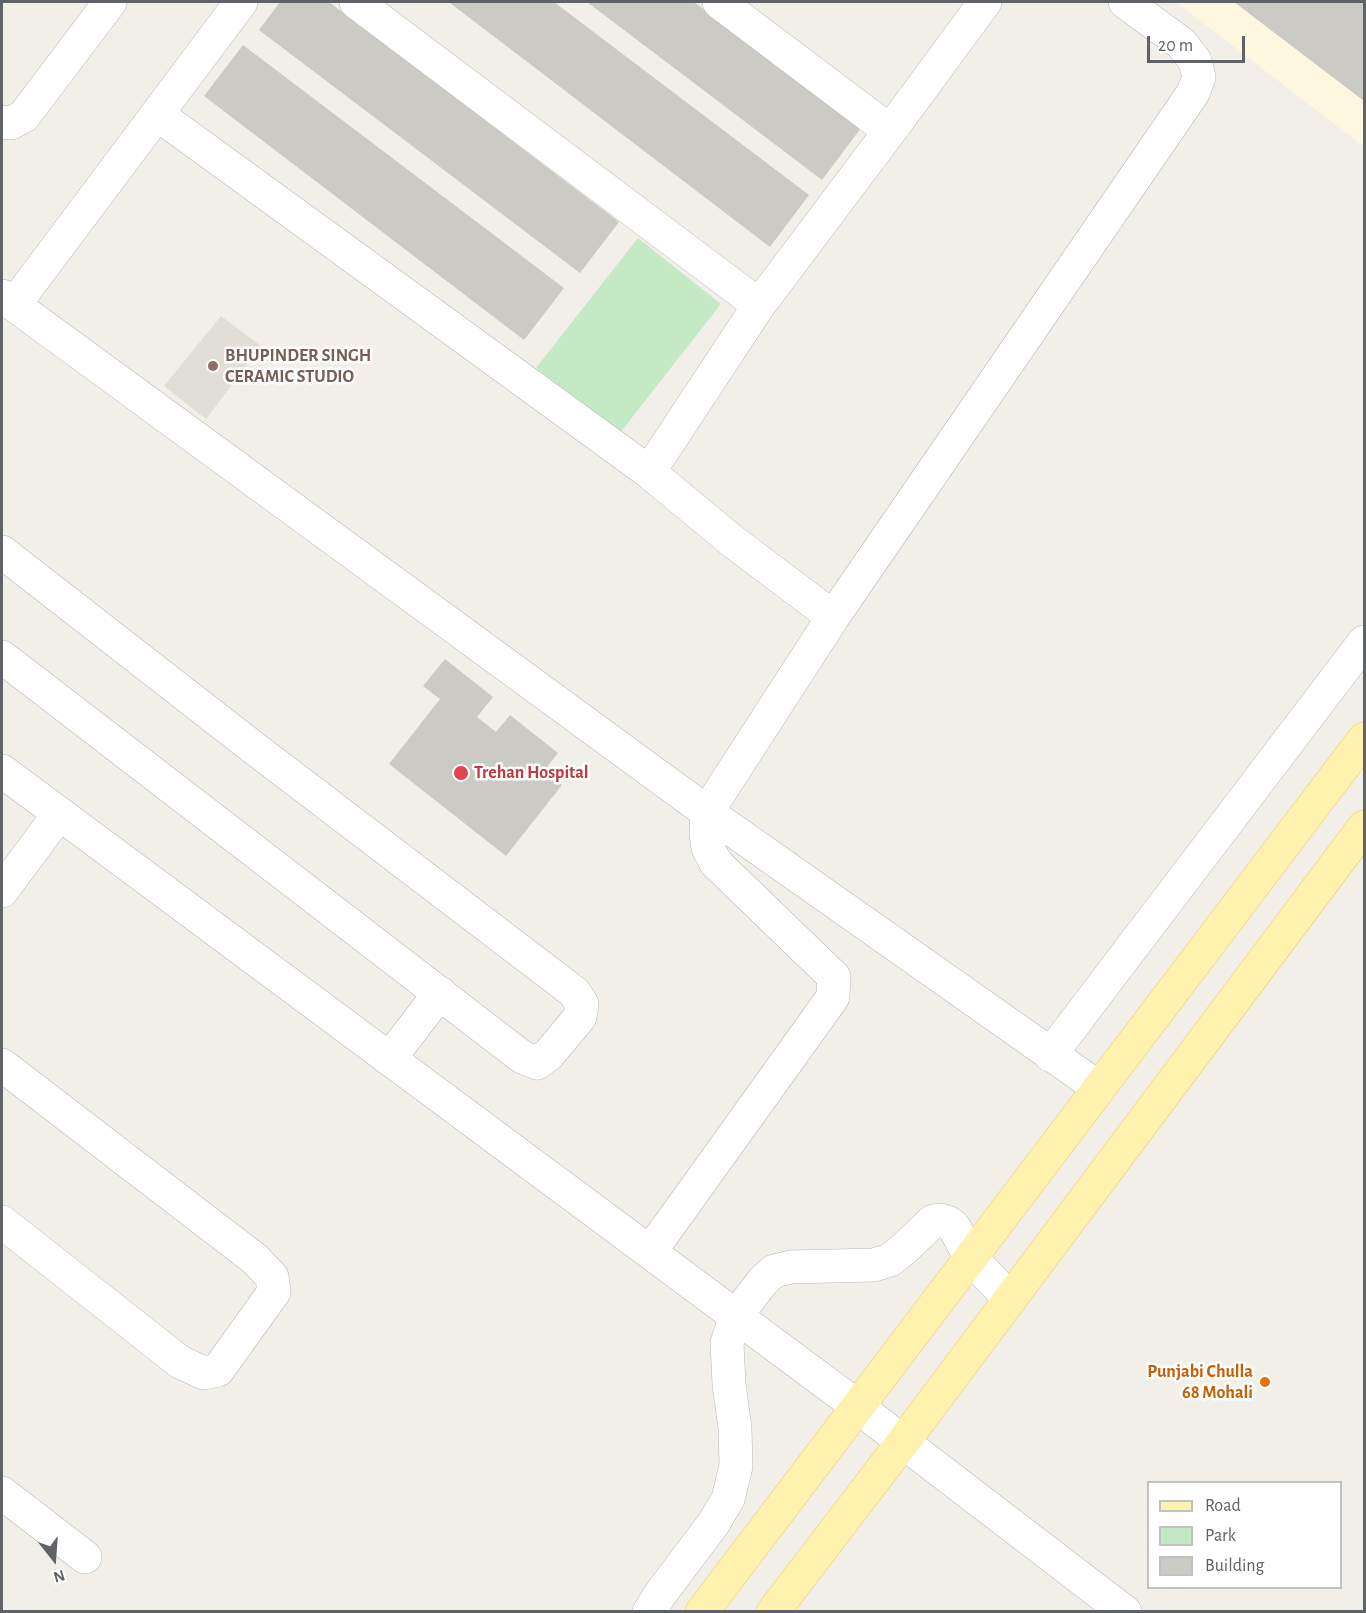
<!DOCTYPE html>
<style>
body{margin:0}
#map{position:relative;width:1366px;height:1613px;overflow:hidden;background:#f1efe8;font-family:"Alegreya Sans",sans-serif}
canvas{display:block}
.frame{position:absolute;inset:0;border:3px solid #5f6368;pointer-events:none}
.legend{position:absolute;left:1147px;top:1481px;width:195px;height:108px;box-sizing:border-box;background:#fff;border:2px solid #bfc1c3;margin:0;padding:8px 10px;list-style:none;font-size:18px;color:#5f6368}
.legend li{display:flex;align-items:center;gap:12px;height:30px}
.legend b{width:30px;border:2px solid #bfc1c3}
.north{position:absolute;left:24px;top:1529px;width:60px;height:60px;-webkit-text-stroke:4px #fff;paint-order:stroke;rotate:163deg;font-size:16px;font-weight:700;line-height:24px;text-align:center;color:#5f6368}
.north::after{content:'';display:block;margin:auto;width:21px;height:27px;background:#5f6368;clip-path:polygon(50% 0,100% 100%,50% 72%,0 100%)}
.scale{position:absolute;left:1147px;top:36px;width:98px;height:27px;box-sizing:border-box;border:3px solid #5f6368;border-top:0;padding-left:8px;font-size:18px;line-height:21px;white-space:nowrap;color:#5f6368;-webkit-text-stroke:4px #fff;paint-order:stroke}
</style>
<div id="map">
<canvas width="1366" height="1613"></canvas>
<div class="frame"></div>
<ul class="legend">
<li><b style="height:8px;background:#fff2af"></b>Road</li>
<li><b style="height:16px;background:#c5e8c5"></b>Park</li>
<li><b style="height:16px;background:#cccac5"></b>Building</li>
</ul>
<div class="north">N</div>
<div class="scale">20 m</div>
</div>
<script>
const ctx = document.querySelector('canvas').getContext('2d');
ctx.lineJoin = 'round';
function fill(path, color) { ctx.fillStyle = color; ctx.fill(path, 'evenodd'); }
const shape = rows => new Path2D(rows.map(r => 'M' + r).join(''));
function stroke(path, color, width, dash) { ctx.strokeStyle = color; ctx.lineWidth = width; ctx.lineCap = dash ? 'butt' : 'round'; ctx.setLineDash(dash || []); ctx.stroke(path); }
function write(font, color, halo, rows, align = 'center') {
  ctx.font = font + ' "Alegreya Sans",sans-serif'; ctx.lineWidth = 5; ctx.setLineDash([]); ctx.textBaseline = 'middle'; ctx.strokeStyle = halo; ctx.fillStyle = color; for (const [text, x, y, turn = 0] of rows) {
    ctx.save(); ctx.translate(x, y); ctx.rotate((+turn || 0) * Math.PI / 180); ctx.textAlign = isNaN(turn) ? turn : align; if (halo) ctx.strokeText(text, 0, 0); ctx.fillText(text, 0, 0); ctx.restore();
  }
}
fill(shape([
 [1176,2,1364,2,1364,147]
]), '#fef7e0');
fill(shape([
 [221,316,261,346,206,419,164,386]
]), '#e1ded6');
fill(shape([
 [638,238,721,304,619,434,536,368]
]), '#c5e8c5');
fill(shape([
 [280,2,329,2,619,222,580,273,259,30],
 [451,2,554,2,809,195,770,247,450,3],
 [587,2,694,2,861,128,822,180],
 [1234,2,1364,2,1364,101],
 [243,45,564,288,524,340,204,96],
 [445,659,493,697,477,717,496,732,510,715,558,753,544,771,562,785,506,856,389,764,440,699,423,686]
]), '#cccac5');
const minor = shape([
 [356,2,759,305],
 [719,2,890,131],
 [157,114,649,472,731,540,833,617],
 [2,122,11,123,24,116,110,2],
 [2,296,707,812,1099,1088],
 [14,305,241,2],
 [649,472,759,305,890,131,985,2],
 [2,552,250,745,574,992,582,1004,580,1017,549,1054,537,1063,522,1057,2,657],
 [2,771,857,1406,903,1442,1125,1612],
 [2,891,59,814],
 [1050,1055,1364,642],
 [389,1059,440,993],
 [2,1065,255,1259,272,1277,274,1292,218,1370,204,1373,180,1362,2,1222],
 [650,1252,833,997,834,977,716,863,708,848,706,834,707,812,833,617,1193,93,1199,77,1195,61,1181,43,1125,2],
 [2,1493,85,1557],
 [649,1612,661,1593,713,1524,728,1499,736,1466,735,1428,729,1384,727,1343,736,1316,763,1281,774,1271,791,1267,874,1265,890,1260,905,1248,933,1221,940,1220,949,1223,954,1227,970,1257,1010,1299]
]);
const major = shape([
 [702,1612,1364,739],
 [773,1612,903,1442,1364,827]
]);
stroke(minor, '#b5b8bc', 34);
stroke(major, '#f2c960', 34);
stroke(minor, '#fff', 33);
stroke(major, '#fff2af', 33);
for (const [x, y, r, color] of [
 [213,366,6,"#8d6e63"],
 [461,773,8,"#e0444e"],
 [1265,1382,6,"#e8710a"]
]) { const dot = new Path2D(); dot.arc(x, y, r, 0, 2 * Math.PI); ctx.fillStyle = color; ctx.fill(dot); stroke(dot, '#fff', 2); }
write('bold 18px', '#785e54', '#fff', [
 ["BHUPINDER SINGH",225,356],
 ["CERAMIC STUDIO",225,377]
], 'left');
write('bold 18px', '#be3a42', '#fff', [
 ["Trehan Hospital",474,773]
], 'left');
write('bold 18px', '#c56008', '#fff', [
 ["Punjabi Chulla",1253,1372],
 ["68 Mohali",1253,1393]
], 'right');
</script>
